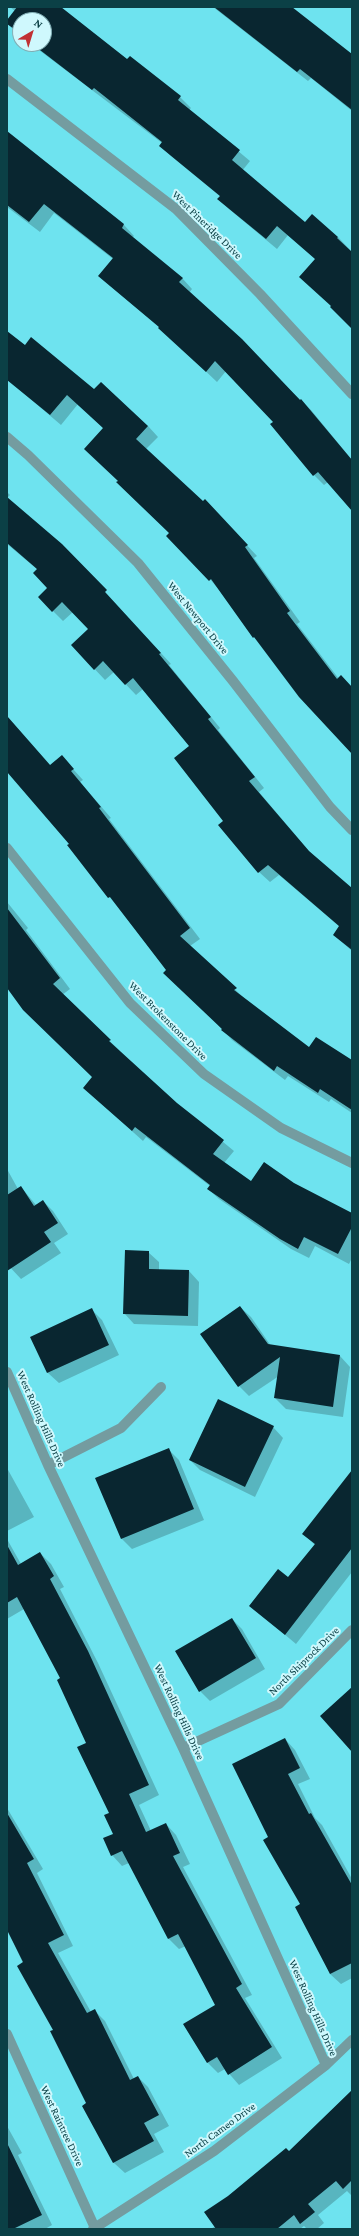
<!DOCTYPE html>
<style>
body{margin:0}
#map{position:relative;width:359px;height:2236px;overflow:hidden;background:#6ee3ef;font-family:"Crimson Pro",serif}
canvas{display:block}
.frame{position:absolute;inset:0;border:8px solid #0b4046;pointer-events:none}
.north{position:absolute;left:12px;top:12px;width:40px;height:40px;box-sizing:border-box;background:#cff8fd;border:1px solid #81aeb4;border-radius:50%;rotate:38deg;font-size:11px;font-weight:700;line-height:16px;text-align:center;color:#0b4046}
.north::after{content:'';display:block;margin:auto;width:14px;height:18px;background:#c13134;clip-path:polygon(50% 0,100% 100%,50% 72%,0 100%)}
</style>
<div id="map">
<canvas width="359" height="2236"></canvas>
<div class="frame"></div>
<div class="north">N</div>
</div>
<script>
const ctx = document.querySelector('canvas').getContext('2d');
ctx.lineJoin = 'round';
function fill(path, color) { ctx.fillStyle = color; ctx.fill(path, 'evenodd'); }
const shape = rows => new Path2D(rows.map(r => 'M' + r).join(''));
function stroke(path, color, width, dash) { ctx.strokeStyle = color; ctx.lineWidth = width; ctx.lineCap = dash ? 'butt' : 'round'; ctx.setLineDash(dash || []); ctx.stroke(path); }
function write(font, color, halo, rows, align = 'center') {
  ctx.font = font + ' "Crimson Pro",serif'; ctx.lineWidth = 4; ctx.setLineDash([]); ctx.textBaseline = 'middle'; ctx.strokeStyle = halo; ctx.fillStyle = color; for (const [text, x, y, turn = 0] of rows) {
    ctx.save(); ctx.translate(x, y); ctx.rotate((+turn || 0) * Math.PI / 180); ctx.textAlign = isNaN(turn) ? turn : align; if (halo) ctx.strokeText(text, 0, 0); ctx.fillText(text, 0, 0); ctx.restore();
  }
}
fill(shape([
 [10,7,60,7,128,60,130,57,180,97,191,108,189,110,250,161,242,171,305,223,338,237,352,252,352,328,332,306,316,259,288,235,277,249,229,209,219,199,221,197,171,156,160,145,162,143,31,44,44,44,44,20,20,20,20,35,17,33,7,23,15,11],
 [213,7,291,7,352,55,352,111,311,78,308,81],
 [7,133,124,225,134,236,132,238,182,278,192,289,189,293,311,410,352,460,352,509,328,482,324,485,314,475,274,422,226,371,217,382,160,328,99,276,113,259,54,213,40,232,7,207],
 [7,332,25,346,148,426,158,437,146,449,203,503,215,511,257,556,254,558,300,622,297,624,339,679,352,687,352,753,254,637,220,591,171,533,119,481,104,429,78,404,61,425,7,379],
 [7,492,10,495,7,498,74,558,171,664,169,665,220,728,218,730,264,788,259,792,314,857,352,889,352,951,334,935,340,927,279,875,270,882,259,872,224,821,190,746,143,689,136,695,114,672,105,680,72,645,90,629,73,612,63,621,53,611,49,588,38,570,7,544],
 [7,716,51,766,62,757,83,780,80,782,111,818,109,819,200,939,190,946,246,1000,309,1049,352,1061,352,1113,331,1099,329,1102,288,1076,285,1080,232,1040,167,970,69,845,70,844,7,770],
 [7,902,28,928,26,930,70,989,62,995,120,1051,119,1052,177,1104,234,1151,224,1163,251,1183,293,1184,352,1214,352,1258,349,1264,315,1246,309,1258,291,1249,219,1199,208,1189,210,1186,146,1137,143,1141,95,1098,93,1077,7,987],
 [7,1169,18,1189,21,1187,36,1205,43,1201,53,1211,68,1234,54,1243,61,1253,21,1279,7,1264],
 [148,1252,159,1262,159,1270,189,1271,199,1282,198,1326,134,1324,124,1313],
 [240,1307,251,1317,271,1346,340,1356,350,1367,343,1417,286,1409,275,1398,279,1376,249,1396,239,1386],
 [92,1310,102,1320,119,1355,59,1383,48,1373,32,1337],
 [273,1427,283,1438,255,1497,200,1470,190,1460],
 [168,1449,179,1460,204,1520,132,1549,122,1539],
 [7,1468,34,1517,7,1531],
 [352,1488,352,1572,296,1644,251,1606,288,1578,315,1545,304,1534],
 [7,1539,21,1564,40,1553,51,1564,64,1587,60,1589,98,1663,159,1795,139,1805,151,1831,166,1824,176,1835,190,1864,183,1867,252,1995,245,1998,282,2058,239,2085,225,2069,218,2073,208,2063,184,2025,217,2005,186,1946,179,1949,169,1939,129,1863,122,1866,112,1855,114,1835,110,1814,87,1743,61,1678,24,1609,7,1619],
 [232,1619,242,1629,265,1669,210,1701,200,1691],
 [285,1739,295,1750,310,1779,298,1784,315,1818,322,1825,352,1879,352,1978,341,1984,330,1974,301,1905,269,1838],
 [7,1808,43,1869,37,1873,73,1946,58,1953,91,2012,94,2010,105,2021,134,2079,138,2077,148,2087,169,2126,154,2134,164,2152,125,2173,114,2163,83,2106,87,2104,7,1928],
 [352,2102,352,2196,347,2191,318,2215,324,2223,317,2229,307,2229,304,2226,300,2229,211,2229,215,2226,228,2196,289,2152],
 [7,2126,22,2153,18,2155,52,2225,45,2229,7,2229]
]), '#0003');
fill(shape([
 [17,7,61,7,127,59,130,56,181,96,178,100,240,150,232,160,305,222,312,214,338,237,337,238,352,252,352,329,330,307,331,306,299,277,315,259,277,226,266,239,217,199,220,196,159,146,162,142,94,88,92,90,40,50,34,44,44,44,44,20,20,20,20,33,7,24,7,20],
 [214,7,292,7,352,54,352,110,300,69,297,72],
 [7,131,124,224,122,228,183,278,179,282,242,339,300,400,301,399,352,460,352,511,318,472,313,476,270,424,273,422,215,361,206,372,158,328,159,327,98,276,113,258,44,204,29,222,7,205],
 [7,331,25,345,31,337,94,389,101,382,148,426,136,439,203,501,205,499,248,545,245,547,290,611,287,613,337,679,341,675,352,687,352,754,299,697,254,637,253,638,211,579,209,581,166,536,169,533,116,482,118,481,84,449,103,428,67,395,50,415,7,380],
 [7,497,62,544,107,590,105,592,161,653,159,654,211,717,208,719,255,777,249,781,309,851,352,888,352,950,333,935,339,926,268,865,258,873,218,825,223,821,174,758,189,746,133,678,125,685,103,661,94,670,71,645,88,629,62,602,52,612,38,597,47,588,33,573,37,569,7,543],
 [7,716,50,765,62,755,74,769,71,771,101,807,99,808,190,928,180,936,237,988,234,990,309,1047,316,1037,352,1060,352,1110,320,1089,318,1093,277,1066,274,1071,221,1030,222,1029,163,973,166,970,110,897,108,898,67,845,69,844,7,772],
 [7,908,60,978,53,984,111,1040,109,1041,177,1103,224,1140,213,1154,251,1181,264,1162,294,1183,352,1213,352,1227,338,1254,304,1237,298,1249,280,1239,207,1189,210,1185,135,1127,132,1131,83,1088,92,1077,23,1010,7,988],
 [21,1186,34,1206,43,1200,58,1223,44,1232,51,1242,7,1271,7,1195],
 [125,1250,149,1251,149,1269,189,1270,188,1316,123,1314],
 [240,1306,268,1344,340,1355,333,1407,274,1398,280,1357,238,1387,200,1334],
 [92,1308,109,1345,47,1373,30,1337],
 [218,1399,274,1426,245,1487,189,1460],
 [169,1448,194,1509,121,1539,95,1478],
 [352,1470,352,1548,285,1635,249,1606,278,1569,288,1577,315,1544,302,1534],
 [7,1545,18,1565,40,1552,54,1576,50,1579,88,1651,149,1785,129,1794,146,1832,166,1823,180,1853,173,1856,242,1984,236,1988,272,2047,228,2075,217,2057,207,2063,183,2024,215,2005,178,1934,168,1939,122,1851,111,1856,103,1838,113,1834,104,1815,109,1813,77,1747,86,1743,57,1680,60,1678,17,1597,7,1603],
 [232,1618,256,1658,199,1692,175,1651],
 [352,1687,352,1752,320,1716],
 [285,1738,300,1768,288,1774,309,1814,311,1813,352,1885,352,1963,330,1974,295,1907,300,1904,263,1840,268,1837,232,1764],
 [7,1813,34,1859,27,1863,64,1935,48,1943,87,2013,95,2009,130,2080,138,2076,159,2115,144,2123,154,2141,113,2163,82,2106,86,2103,50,2031,53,2030,17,1966,23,1962,7,1930],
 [352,2090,352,2180,343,2189,336,2181,308,2204,315,2212,300,2224,294,2215,277,2229,216,2229,204,2212,228,2196,286,2148,289,2151],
 [7,2143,42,2215,13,2229,7,2229]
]), '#092630');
stroke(shape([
 [7,79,176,209,260,294,352,394],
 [7,437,28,455,138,563,233,681,330,807,352,830],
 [7,848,130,1003,204,1074,281,1128,352,1163],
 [7,1372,48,1465,183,1748,326,2065],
 [48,1465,121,1428,161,1387],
 [183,1748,279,1704,352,1630],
 [7,2034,95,2228],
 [93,2229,214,2151,326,2065,352,2040]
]), '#749ca0', 10);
write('11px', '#0b4046', '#cff8fd', [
 ["West Pineridge Drive",207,225,44],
 ["West Newport Drive",198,618,51],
 ["West Brokenstone Drive",168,1021,45],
 ["West Rolling Hills Drive",41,1419,66],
 ["North Shiprock Drive",304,1661,-44],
 ["West Rolling Hills Drive",179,1712,65],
 ["West Rolling Hills Drive",313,2008,66],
 ["West Raintree Drive",62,2126,65],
 ["North Cameo Drive",220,2130,-36]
]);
</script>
